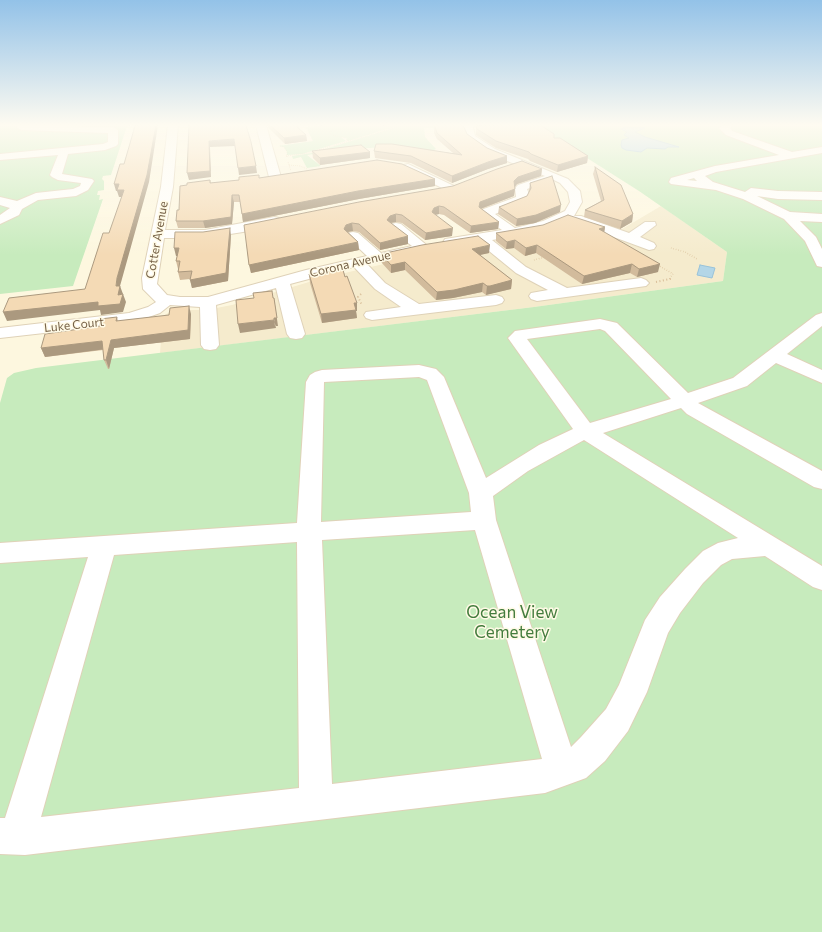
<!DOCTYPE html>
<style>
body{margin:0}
canvas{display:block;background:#fdf7df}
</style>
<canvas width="822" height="932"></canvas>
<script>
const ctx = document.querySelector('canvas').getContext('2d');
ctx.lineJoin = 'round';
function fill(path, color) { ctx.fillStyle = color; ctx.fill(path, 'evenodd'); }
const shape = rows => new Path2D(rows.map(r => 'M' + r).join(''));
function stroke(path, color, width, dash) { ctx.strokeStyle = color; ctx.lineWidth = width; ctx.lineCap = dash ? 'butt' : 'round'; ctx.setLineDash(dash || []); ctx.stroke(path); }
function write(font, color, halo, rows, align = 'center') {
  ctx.font = font + ' Commissioner,sans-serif'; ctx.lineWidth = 3; ctx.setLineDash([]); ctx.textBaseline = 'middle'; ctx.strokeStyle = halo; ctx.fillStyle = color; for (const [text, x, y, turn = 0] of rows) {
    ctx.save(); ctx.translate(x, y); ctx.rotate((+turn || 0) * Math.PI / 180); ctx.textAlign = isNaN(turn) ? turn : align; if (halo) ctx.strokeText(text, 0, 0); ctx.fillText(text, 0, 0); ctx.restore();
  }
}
fill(shape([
 [661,206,727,252,723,281,534,307,160,353,163,316,173,310,206,310,232,305,309,282,349,272,427,254,476,245,500,241,612,235]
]), '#f5ebcd');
fill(shape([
 [0,125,134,125,127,126,111,175,103,176,102,179,104,181,104,190,98,191,97,195,100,195,99,200,103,199,73,286,0,294],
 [324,125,382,125,387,127,384,125,458,125,458,128,424,128,425,137,436,149,429,152,384,147,338,150,307,155,321,166,307,168,301,157,293,159,292,156,312,153,400,126,394,127,348,141,346,138,341,137,346,141,302,154,287,155,287,152,284,147,278,146,313,141,306,127],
 [535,125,822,125,822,932,0,932,0,403,7,378,14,373,36,368,534,307,723,281,727,252,639,191]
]), '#c7ebbd');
const water = shape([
 [625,127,645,128,635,132,645,137,679,147,668,147,665,149,647,148,641,152,626,150,622,148,621,145,622,140,629,138,624,135,627,132,621,129,625,127],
 [700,265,715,268,712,278,697,275,700,265]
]);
fill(water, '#b3d6e7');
stroke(water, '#99c3da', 1);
const minor = shape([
 [19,125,113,127,118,130,118,144,116,146,105,150,68,154,62,174,92,179,94,181,88,190,76,196,38,200,22,209,19,215,0,224,0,215,10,208,0,205,0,197,17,201,36,193,73,189,80,186,81,183,58,180,52,177,50,175,58,155,0,160,0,154,103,144,108,142,108,133,22,130,19,129,17,127,19,125],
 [168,125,178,125,173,187,165,230,205,230,274,217,279,218,280,221,279,224,243,232,205,238,164,238,157,284,167,295,180,297,208,297,306,270,367,256,346,236,348,233,353,232,358,233,381,253,412,246,391,230,389,227,391,224,396,223,401,224,429,247,427,250,418,250,416,253,367,264,385,283,419,304,496,295,502,297,504,300,502,303,496,305,372,320,366,318,364,315,366,312,401,307,375,289,354,267,290,284,305,334,302,338,296,339,290,338,287,334,276,288,216,305,219,345,216,349,210,350,204,349,201,345,200,307,170,305,160,313,132,323,0,338,0,328,129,313,148,307,156,302,143,289,142,278,161,187,168,125],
 [256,125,266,125,281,177,279,179,271,179,269,177,256,125],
 [464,125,474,125,473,128,475,136,495,149,568,179,580,191,582,202,574,216,581,216,629,233,645,222,655,222,656,225,640,237,654,243,656,246,654,249,649,250,573,222,571,219,572,217,553,227,530,234,492,240,526,267,567,288,641,278,646,280,649,283,646,286,537,301,531,299,529,296,531,293,548,290,516,273,478,242,450,246,445,245,443,242,445,239,502,230,481,216,479,213,481,210,516,197,515,188,518,185,545,176,487,153,468,139,463,128,464,125],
 [554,180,560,183,568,192,570,202,565,211,543,221,515,228,495,214,526,202,529,194,527,189,554,180],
 [722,125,733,125,730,128,732,131,792,152,822,147,822,153,716,172,705,176,713,182,745,192,751,188,778,191,822,192,822,200,778,199,757,196,790,212,822,214,822,222,800,221,816,237,822,249,822,267,817,266,805,241,784,219,743,199,716,190,671,184,669,182,671,178,715,166,779,155,726,135,719,128,722,125],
 [694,178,697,181,687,180,694,178],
 [408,164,456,187,458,189,456,191,448,191,404,169,403,167,404,165,408,164],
 [822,313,822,326,787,354,822,370,822,383,776,363,747,386,698,403,822,471,822,489,814,487,687,414,681,408,603,433,822,566,822,590,813,587,765,556,732,559,721,565,703,583,680,613,668,633,647,692,628,731,605,761,586,778,545,793,25,855,0,854,0,818,5,818,88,557,0,563,0,543,297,523,306,382,310,375,315,372,322,370,419,365,436,369,444,377,486,478,539,445,573,429,508,338,515,331,600,319,617,323,688,393,733,378,816,315,822,313],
 [600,329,605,331,671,399,590,423,527,339,600,329],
 [419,377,427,380,469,493,471,512,321,522,324,382,419,377],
 [584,440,738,538,718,543,703,551,685,569,660,597,645,620,619,685,606,709,581,737,571,747,496,520,493,496,528,471,584,440],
 [475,530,542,759,332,784,322,540,475,530],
 [297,542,299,788,41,817,114,555,297,542]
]);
stroke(minor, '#dfd2b8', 2);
stroke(shape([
 [383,125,394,127],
 [348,141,345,138,332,135,329,132,355,125],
 [280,146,284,147,287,152,287,157],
 [286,156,308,153,397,127,436,127],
 [288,162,291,171],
 [289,165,300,166,307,169]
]), '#d9be99', 1, [0.5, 1.5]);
stroke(shape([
 [671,248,685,252,697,259],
 [534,260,545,257],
 [658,265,673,274,670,278]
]), '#d9be99', 1.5, [0.5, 2]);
stroke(shape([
 [656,282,670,279,670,277],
 [361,294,358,297,362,305]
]), '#d9be99', 2, [1, 2.5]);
fill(minor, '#fff');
fill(shape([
 [267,125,298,125,299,129,306,135,307,141,285,144,269,128],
 [434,125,463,125,467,134,507,163,488,169,452,183,411,163,375,158,374,151,453,153,437,139,434,133],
 [502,125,536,125,537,126,554,138,588,156,587,163,557,172,530,161,528,159,496,148,476,135,476,126,503,125],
 [312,151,370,152,370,158,320,165,313,158],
 [595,167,633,214,632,222,620,229,584,217,585,210,601,201,593,174],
 [542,169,541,176,517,184,515,186,514,196,481,209,499,222,498,229,470,233,444,215,439,214,435,215,452,236,425,240,402,223,396,222,391,223,408,244,380,250,359,232,353,231,348,232,358,242,359,250,251,273,244,225,453,186],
 [259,178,435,179,435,186,359,199,243,222,240,202,234,202,232,224,205,228,178,228,176,221,179,210,187,185,210,180,211,183],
 [530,183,560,212,535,223,516,226,498,214,499,207,527,196,529,192,529,190],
 [605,227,604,232,658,272,637,277,630,273,582,284,536,253,525,256,514,248,506,249,496,241,496,233],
 [231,235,228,281,192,288,190,279,180,280,178,272,178,269,176,261,177,256,176,256],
 [489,253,479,255,512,280,511,289,489,294,486,295,482,292,453,298,436,300,405,270,391,273,381,262,381,254],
 [309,274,345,277,357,303,357,311,356,311,357,318,322,323,310,283],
 [191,314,190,339,114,348,109,369,108,369,104,360,103,350,45,357,41,348,100,326,117,317,118,321]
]), '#d2bb9c');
fill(shape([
 [156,125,158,125,149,182,120,286,126,302,123,312,101,315,100,310,7,321,3,312,118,295,116,286,117,278],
 [306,135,307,141,285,144,284,138],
 [234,139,235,146,210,147,211,177,189,180,187,173,209,141],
 [370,152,370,158,320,165,320,158],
 [507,156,507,163,488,169,452,183,452,176,488,162],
 [588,156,587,163,557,172,558,165],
 [256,166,257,173,239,175,238,168],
 [542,169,541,176,517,184,514,188,514,181,518,177],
 [435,179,435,186,359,199,243,222,242,214,358,191],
 [114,184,119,184,124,190,126,197,119,197,117,191,116,191],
 [515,189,514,196,480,209,479,207,480,202],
 [232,195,234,202,232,224,205,228,203,221],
 [561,205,560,212,535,223,516,226,517,219],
 [439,206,439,214,434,215,432,212,434,208],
 [396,214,396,222,390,223,387,220,390,216],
 [633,214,632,222,620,229,622,221],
 [499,222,498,229,470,233,471,226],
 [352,223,353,231,347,232,344,229,346,225],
 [605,227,604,234,599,229],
 [230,228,231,235,228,281,192,288,190,280],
 [453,228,452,236,425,240,426,233],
 [408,236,408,244,380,250,380,243],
 [515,240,514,248,506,249,507,242],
 [358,242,359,250,251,273,249,265],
 [490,245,489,253,471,257,472,249],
 [537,245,536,253,525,256,526,248],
 [174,248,179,248,181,256,176,256],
 [405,262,405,270,391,273,391,265],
 [632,264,630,273,582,284,584,276],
 [660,264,658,272,637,277,639,269],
 [512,280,511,289,486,295,487,286],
 [483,283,482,292,453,298,436,300,437,292],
 [274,298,278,326,275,326,274,318],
 [354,303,357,303,357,311,356,311,357,318,322,323,321,314],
 [189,306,191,314,190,339,114,348,109,369,106,360,111,340,188,330],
 [274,320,276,328,240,333,238,324],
 [102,341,106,349,45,357,41,348]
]), '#ab997f');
const building = shape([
 [138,125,156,125,147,175,117,278,116,286,120,286,118,295,123,294,120,304,98,306,98,302,3,312,9,298,85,289,103,233,109,233,124,190,117,190,119,184,114,184,120,164,124,164,135,126,138,125],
 [189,125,246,125,251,142,256,166,238,168,234,139,209,141,210,171,187,173,189,125],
 [270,125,298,125,299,126,296,126,306,135,284,138,270,125],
 [434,125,463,125,467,134,487,148,507,156,488,162,452,176,411,156,374,151,376,144,392,144,462,155,437,133,435,127,434,125],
 [503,125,536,125,537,126,542,126,554,134,554,138,560,138,588,156,558,165,531,154,529,152,496,141,477,129,476,126,503,125],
 [361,145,370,152,320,158,312,151,361,145],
 [377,160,402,164,435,179,358,191,242,214,239,195,232,195,231,217,203,221,176,221,177,210,179,210,180,186,187,185,187,183,210,180,210,183,239,180,239,177,259,175,259,178,377,160],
 [522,161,542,169,518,177,514,181,515,189,480,202,479,207,499,222,471,226,444,207,439,206,434,208,432,212,453,228,426,233,402,215,396,214,390,216,387,220,408,236,380,243,359,224,352,223,346,225,344,229,358,242,249,265,244,225,359,202,453,186,497,169,522,161],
 [595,167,621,185,633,214,622,221,585,210,604,200,595,167],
 [552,176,561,205,536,215,517,219,499,207,527,196,531,188,530,183,552,176],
 [568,215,605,227,599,229,660,264,639,269,632,264,584,276,537,245,526,248,515,240,507,242,496,233,543,225,568,215],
 [230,228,226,273,190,280,192,271,178,272,180,261,176,261,179,248,174,248,175,232,203,232,230,228],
 [478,236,490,245,472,249,512,280,490,286,487,286,483,283,454,290,437,292,405,262,391,265,381,254,422,245,478,236],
 [343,270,345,277,347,276,357,303,354,303,356,310,321,314,309,274,343,270],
 [272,291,273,298,274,298,277,318,274,318,274,320,238,324,236,300,254,298,253,293,272,291],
 [189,306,188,330,111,340,106,360,104,360,102,341,41,348,45,334,100,326,100,319,117,317,116,321,169,315,170,308,189,306]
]);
fill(building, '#f4dab5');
stroke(building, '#ab997f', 1);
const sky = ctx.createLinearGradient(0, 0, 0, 255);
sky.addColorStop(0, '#93c2e8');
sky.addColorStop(0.49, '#fefbf1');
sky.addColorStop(1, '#fefbf100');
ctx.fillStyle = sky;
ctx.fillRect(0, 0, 822, 255);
write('12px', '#756046', '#fffae6', [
 ["Cotter Avenue",157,240,-80],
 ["Corona Avenue",350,264,-13],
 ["Luke Court",74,325,-6]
]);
write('17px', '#437c3d', '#fffae6', [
 ["Ocean View",512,612],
 ["Cemetery",512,632]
]);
</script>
